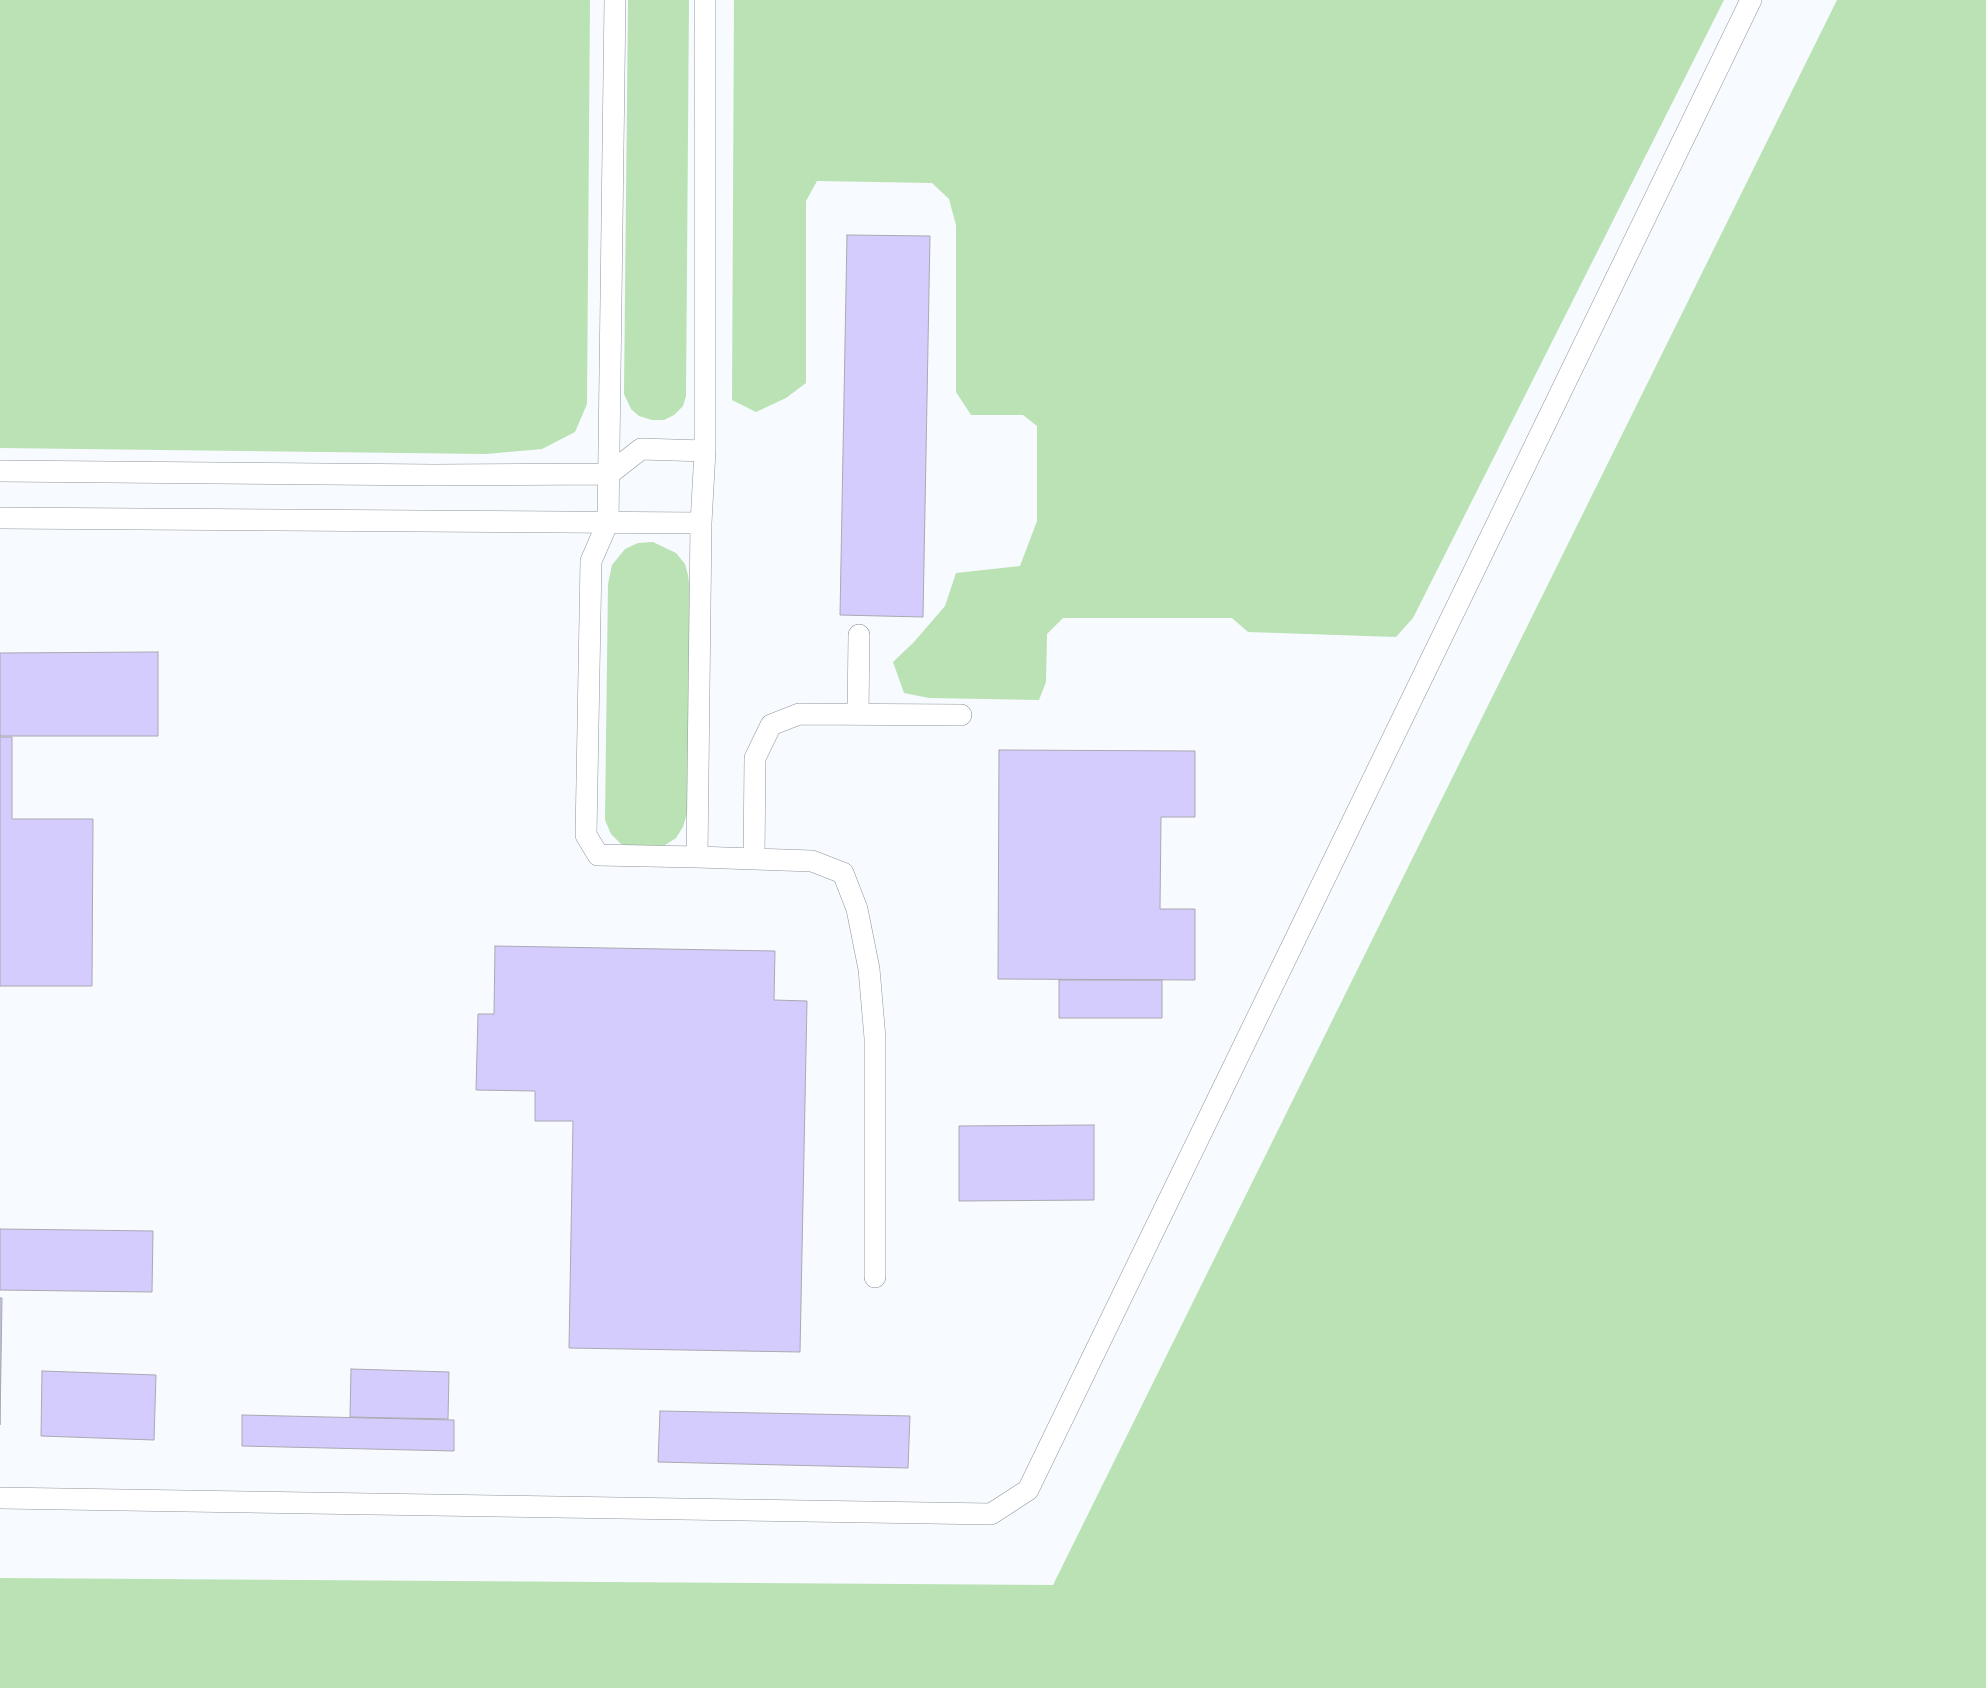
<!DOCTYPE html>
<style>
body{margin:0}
canvas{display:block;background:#f7fafe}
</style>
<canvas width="1986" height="1688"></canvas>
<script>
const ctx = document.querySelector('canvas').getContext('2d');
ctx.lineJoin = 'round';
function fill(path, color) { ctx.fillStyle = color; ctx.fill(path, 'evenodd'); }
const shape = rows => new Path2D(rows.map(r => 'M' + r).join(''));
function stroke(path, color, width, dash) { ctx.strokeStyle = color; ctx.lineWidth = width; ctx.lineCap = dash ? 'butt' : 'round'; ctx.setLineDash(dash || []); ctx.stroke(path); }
fill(shape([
 [0,0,590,0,587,404,575,432,542,449,486,454,0,448],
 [628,0,689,0,686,396,683,406,674,415,664,420,652,420,639,416,631,409,624,394],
 [734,0,1724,0,1413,618,1396,637,1248,632,1232,618,1063,618,1047,634,1046,682,1039,700,929,698,904,693,893,662,914,642,945,606,956,573,1020,566,1037,521,1037,426,1023,415,971,415,956,392,956,225,949,199,932,183,817,181,806,201,806,383,786,398,756,412,732,400],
 [1837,0,1986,0,1986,1688,0,1688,0,1578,1053,1585],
 [653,542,676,553,685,564,688,575,690,591,687,813,683,827,676,838,662,847,636,849,621,844,611,834,605,820,608,584,612,565,625,549,638,543]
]), '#bae2b4');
const building = shape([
 [847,235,930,236,923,617,840,615,847,235],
 [158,652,158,736,0,736,0,653,158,652],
 [0,737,12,737,12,819,93,819,92,986,0,986,0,737],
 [999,750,1195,751,1195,817,1161,817,1160,909,1195,909,1195,980,998,979,999,750],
 [495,946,775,951,774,1000,807,1001,800,1352,569,1348,573,1121,535,1121,535,1091,476,1090,478,1014,494,1014,495,946],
 [1059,980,1162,980,1162,1018,1059,1018,1059,980],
 [1094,1125,1094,1200,959,1201,959,1126,1094,1125],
 [0,1229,153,1231,152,1292,0,1290,0,1229],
 [0,1298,2,1298,0,1425,0,1298],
 [351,1369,449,1372,448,1419,350,1417,351,1369],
 [42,1371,156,1375,154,1440,41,1436,42,1371],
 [660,1411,910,1416,908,1468,658,1462,660,1411],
 [242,1415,454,1420,454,1451,242,1446,242,1415]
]);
fill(building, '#d5ccfe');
stroke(building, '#aaa8b0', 1);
const lane = shape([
 [615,0,608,522,591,561,586,835,598,855,697,857,701,523,705,451,705,0],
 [0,471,433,475,609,474,641,449,705,451],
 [0,518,701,523],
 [858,714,859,635],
 [697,857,812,861,843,873,857,909,869,969,875,1038,875,1277],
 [754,859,755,758,771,725,799,714,961,715],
 [0,1498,991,1514,1028,1490,1751,0]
]);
stroke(lane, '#90969c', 22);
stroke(lane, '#fff', 21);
</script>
